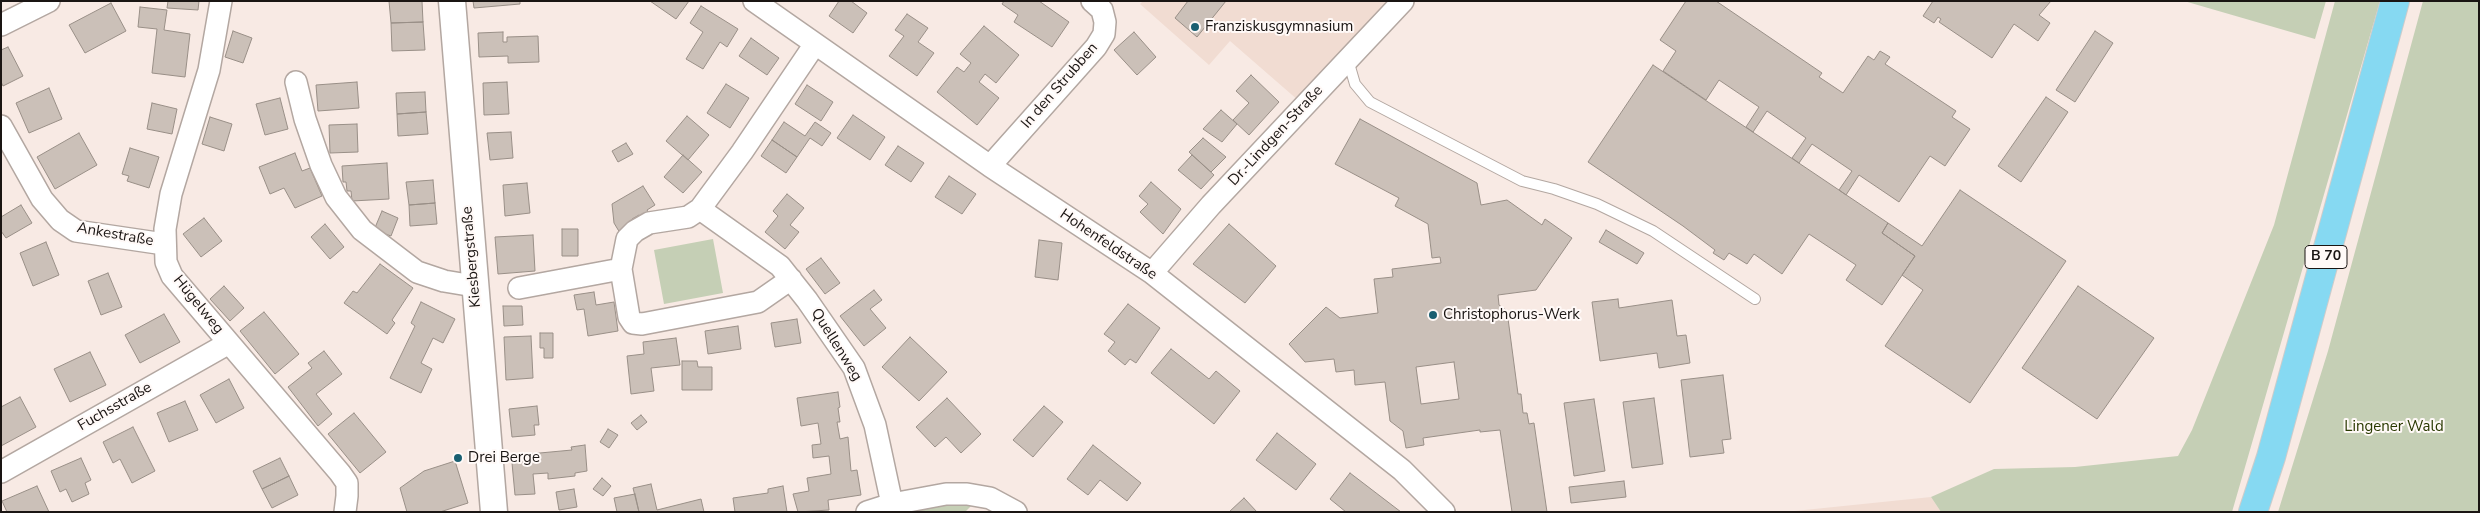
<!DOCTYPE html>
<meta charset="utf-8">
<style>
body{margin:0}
#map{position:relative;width:2480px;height:513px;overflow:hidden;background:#f8eae4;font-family:"Nunito Sans",sans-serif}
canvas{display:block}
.frame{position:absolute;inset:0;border:2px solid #1a1513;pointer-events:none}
</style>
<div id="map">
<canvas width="2480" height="513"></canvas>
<div class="frame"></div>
</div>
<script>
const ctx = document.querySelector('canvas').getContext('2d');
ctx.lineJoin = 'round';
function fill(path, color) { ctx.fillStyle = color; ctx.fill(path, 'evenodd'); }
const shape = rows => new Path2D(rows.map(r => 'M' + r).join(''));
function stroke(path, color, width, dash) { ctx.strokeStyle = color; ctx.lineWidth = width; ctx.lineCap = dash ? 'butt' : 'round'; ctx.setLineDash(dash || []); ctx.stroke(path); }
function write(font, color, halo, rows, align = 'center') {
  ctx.font = font + ' "Nunito Sans",sans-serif'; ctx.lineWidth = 4; ctx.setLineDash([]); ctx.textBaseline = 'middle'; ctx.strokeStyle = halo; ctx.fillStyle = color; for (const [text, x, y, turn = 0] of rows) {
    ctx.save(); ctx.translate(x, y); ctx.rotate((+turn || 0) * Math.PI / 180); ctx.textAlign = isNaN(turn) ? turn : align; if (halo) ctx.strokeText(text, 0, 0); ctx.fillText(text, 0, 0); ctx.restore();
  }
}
fill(shape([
 [1143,1,1391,1,1299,101,1230,41,1209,65,1140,4],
 [1931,497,1941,512,1785,512]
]), '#f1dcd2');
fill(shape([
 [2184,1,2326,1,2315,39],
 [2335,1,2380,1,2232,512,1941,512,1931,497,1994,469,2075,467,2178,456,2192,430,2274,225],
 [2423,1,2479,1,2479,512,2278,512,2328,351],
 [713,239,723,293,664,304,654,250],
 [944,496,974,503,965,512,878,512]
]), '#c5cfb5');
const building = shape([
 [168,1,199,1,198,10,167,8,168,1],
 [389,1,422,1,423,22,391,23,389,1],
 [473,1,520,1,520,4,474,8,473,1],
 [650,1,689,1,676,19,650,1],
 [839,1,851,1,867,13,853,33,829,16,839,1],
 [1004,1,1039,1,1069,22,1052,47,1014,22,1018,15,1002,4,1004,1],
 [1188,1,1226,1,1197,37,1175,18,1188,1],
 [1686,1,1716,1,1822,73,1819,77,1843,93,1868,56,1874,60,1880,51,1890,57,1885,64,1956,111,1952,117,1970,129,1945,166,1930,156,1899,202,1859,175,1846,195,1839,190,1852,171,1812,144,1799,163,1792,158,1806,138,1767,111,1753,132,1746,127,1759,107,1719,80,1706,100,1663,71,1676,51,1660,40,1686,1],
 [1933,1,2051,1,2039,15,2050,23,2038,41,2014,24,1992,58,1939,22,1941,19,1938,17,1934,23,1923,16,1933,1],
 [111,3,126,31,85,53,69,25,111,3],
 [701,6,738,29,727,47,720,42,703,69,686,59,703,32,690,23,701,6],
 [140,7,167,10,164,30,190,34,185,77,152,73,157,29,138,27,140,7],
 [907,14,928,28,918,42,934,53,917,76,889,56,904,36,895,30,907,14],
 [423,22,425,50,392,51,391,23,423,22],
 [984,26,1019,55,996,83,985,74,979,82,999,98,977,125,937,92,957,67,964,72,971,63,960,54,984,26],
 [233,31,252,38,243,63,225,57,233,31],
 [2095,31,2113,43,2075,102,2056,90,2095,31],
 [503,32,503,42,507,42,507,37,538,36,539,62,508,63,508,56,479,57,478,33,503,32],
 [1134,32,1156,57,1137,75,1114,50,1134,32],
 [751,38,779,58,767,75,739,56,751,38],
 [8,47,23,76,3,86,1,82,1,50,8,47],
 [1653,65,1888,223,1882,233,1915,256,1882,305,1846,280,1856,265,1809,234,1782,274,1754,254,1747,264,1729,253,1724,260,1713,253,1715,250,1683,226,1588,162,1653,65],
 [1251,75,1279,102,1249,135,1233,120,1249,103,1236,91,1251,75],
 [357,82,359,108,318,111,316,85,357,82],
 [507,82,509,114,484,115,483,83,507,82],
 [726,84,749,98,730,128,707,113,726,84],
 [807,85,833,102,821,121,795,104,807,85],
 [49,88,62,119,29,133,16,103,49,88],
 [425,92,426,112,397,114,396,93,425,92],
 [2046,97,2068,112,2021,182,1998,166,2046,97],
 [280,98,288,129,265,135,256,104,280,98],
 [152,103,177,109,172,134,147,129,152,103],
 [1221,110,1237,124,1222,142,1203,129,1221,110],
 [426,112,428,134,398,136,397,114,426,112],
 [853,115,885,137,870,160,837,138,853,115],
 [687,116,709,135,688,160,666,141,687,116],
 [210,117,232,124,224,151,202,144,210,117],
 [1360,119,1477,183,1481,205,1507,200,1542,225,1545,219,1572,238,1536,290,1498,295,1499,305,1507,311,1518,394,1521,394,1523,413,1527,413,1529,424,1534,423,1547,512,1512,512,1500,430,1480,432,1480,430,1423,438,1424,445,1406,448,1403,431,1390,421,1385,382,1355,385,1354,370,1336,372,1334,359,1305,362,1289,344,1326,307,1340,318,1378,313,1374,279,1393,277,1392,269,1441,263,1440,257,1432,258,1428,224,1395,206,1399,198,1335,164,1360,119],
 [1454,362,1459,399,1421,404,1416,367,1454,362],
 [784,122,805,136,815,122,831,133,822,146,810,138,797,157,772,140,784,122],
 [357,124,358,152,330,153,329,125,357,124],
 [511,132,513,158,490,160,487,133,511,132],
 [79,133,97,165,55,189,37,157,79,133],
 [1203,138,1226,157,1211,172,1189,152,1203,138],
 [772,140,797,157,786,173,761,156,772,140],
 [626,143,633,154,618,162,612,151,626,143],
 [898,146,924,163,911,182,885,165,898,146],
 [130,148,159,157,149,188,127,181,129,176,122,174,130,148],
 [295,153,302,171,310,168,322,196,295,208,284,188,270,194,259,167,295,153],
 [683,155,702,172,683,193,664,177,683,155],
 [1192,155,1214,175,1201,189,1178,170,1192,155],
 [387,163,389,199,352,201,351,191,347,191,346,182,343,182,342,166,387,163],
 [949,176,976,194,962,214,935,197,949,176],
 [433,180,435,203,409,205,406,182,433,180],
 [1151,182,1181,209,1163,234,1140,212,1148,204,1139,196,1151,182],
 [527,183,530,213,505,216,503,185,527,183],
 [643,186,655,205,647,210,650,215,642,220,639,215,632,219,635,224,620,233,614,223,612,204,643,186],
 [1960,190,2066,261,1970,403,1885,346,1923,290,1902,275,1915,256,1882,233,1888,223,1922,246,1960,190],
 [787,194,804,208,790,225,799,232,785,249,765,232,778,216,773,211,787,194],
 [435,203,437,224,410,226,409,205,435,203],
 [21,205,32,223,6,238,1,231,1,217,21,205],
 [382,211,398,218,391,236,374,230,382,211],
 [204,218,222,241,201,257,183,234,204,218],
 [325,224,344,247,330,259,311,237,325,224],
 [1229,224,1276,266,1245,303,1193,264,1229,224],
 [562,229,578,229,578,256,562,256,562,229],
 [1606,230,1644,253,1637,264,1599,242,1606,230],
 [533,235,535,271,498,274,495,237,533,235],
 [1039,240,1062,243,1058,280,1035,277,1039,240],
 [46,242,59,275,33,286,20,253,46,242],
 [821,258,840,283,825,294,806,269,821,258],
 [380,264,413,288,392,320,395,323,387,334,344,303,353,291,357,293,380,264],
 [108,273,122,307,101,315,88,281,108,273],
 [224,286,244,308,230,321,210,299,224,286],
 [2078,286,2154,338,2097,419,2022,368,2078,286],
 [874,290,882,300,870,309,886,328,864,346,840,316,874,290],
 [594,292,596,305,614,302,618,331,588,336,584,309,577,310,574,295,594,292],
 [1618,299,1619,308,1672,300,1677,336,1686,335,1690,363,1659,368,1657,353,1600,361,1592,302,1618,299],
 [421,302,455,319,443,343,433,338,421,363,432,369,421,393,390,378,415,326,411,323,421,302],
 [1128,304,1160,328,1136,363,1130,359,1125,365,1108,351,1115,342,1104,334,1128,304],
 [503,306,522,306,523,325,504,326,503,306],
 [264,312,299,354,275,374,240,331,264,312],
 [164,314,180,342,140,363,125,335,164,314],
 [797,319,801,343,775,347,771,323,797,319],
 [738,326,741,349,708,354,705,331,738,326],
 [540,333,553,333,553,358,544,358,544,348,540,348,540,333],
 [531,336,533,378,506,380,504,337,531,336],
 [910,337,947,372,919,401,882,367,910,337],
 [676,338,680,365,651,368,654,391,631,394,627,356,644,354,643,342,676,338],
 [1171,349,1209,379,1216,371,1240,391,1214,424,1151,373,1171,349],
 [324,351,342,374,316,394,332,414,318,426,288,387,312,368,308,363,324,351],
 [90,352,106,385,70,402,54,369,90,352],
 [682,361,697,361,698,367,712,367,712,390,682,390,682,361],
 [1723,375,1731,439,1722,440,1724,453,1690,457,1681,380,1723,375],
 [229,379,244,408,216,423,200,395,229,379],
 [838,392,840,407,838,408,840,422,837,422,840,439,848,437,851,471,857,470,861,495,828,500,829,510,798,512,793,494,809,491,807,478,831,474,829,456,813,458,812,445,821,444,818,423,801,426,797,398,838,392],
 [20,397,36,427,1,446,1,407,20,397],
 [947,398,981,434,961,453,946,437,935,447,916,427,947,398],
 [1654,398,1663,464,1632,468,1623,402,1654,398],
 [1594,399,1605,471,1574,476,1564,403,1594,399],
 [185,401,198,430,169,442,157,413,185,401],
 [537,406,539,425,534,425,535,435,512,437,509,409,537,406],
 [1044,406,1063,422,1033,457,1013,440,1044,406],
 [354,413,386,452,360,473,328,434,354,413],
 [641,415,647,422,637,430,631,423,641,415],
 [133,427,155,471,132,483,120,459,113,463,103,442,133,427],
 [608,429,618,435,609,448,600,442,608,429],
 [1277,433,1316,464,1296,490,1256,460,1277,433],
 [585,445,587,471,575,473,575,476,548,479,548,473,533,474,535,494,515,495,512,463,530,461,529,454,572,450,571,447,585,445],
 [1093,445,1141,483,1127,501,1100,480,1088,495,1067,479,1093,445],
 [81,458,91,480,85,483,89,494,72,502,66,489,60,492,51,471,81,458],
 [280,458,289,476,262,489,253,471,280,458],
 [455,461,468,503,440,512,407,512,400,488,424,471,455,461],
 [1350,473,1401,512,1346,512,1330,499,1350,473],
 [289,476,298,495,272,508,262,489,289,476],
 [602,478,611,486,603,496,593,489,602,478],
 [1624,481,1626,497,1571,503,1569,487,1624,481],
 [651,484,657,510,701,499,704,512,639,512,633,488,651,484],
 [37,486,49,512,7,512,2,501,37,486],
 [783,486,787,512,735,512,733,498,768,493,768,489,783,486],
 [574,489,577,507,559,510,556,492,574,489],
 [635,494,639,512,617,512,614,498,635,494],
 [1244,498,1257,512,1229,512,1244,498]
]);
fill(building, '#cbc0b8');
stroke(building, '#998f87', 1);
const service = shape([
 [1348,60,1355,84,1370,102,1522,181,1554,189,1597,204,1653,231,1755,299]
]);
const minor = shape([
 [221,1,209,70,171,194,165,229,166,262,172,276,340,473,347,483,347,496,345,512],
 [754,1,990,166,1152,273,1402,470,1444,512],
 [1,25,49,1],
 [296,82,305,119,321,165,336,197,362,230,417,272,444,281,474,286],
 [1,126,42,199,60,220,76,231,164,244],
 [990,166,1096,47,1104,34,1105,22,1102,10,1092,1],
 [700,209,780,266,807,300,854,368,875,425,892,504],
 [621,269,629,317,633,323,642,324,758,302,791,279],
 [1152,273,1211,205,1403,1],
 [519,288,621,269,627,239,635,231,649,223,688,217,700,209,742,152,815,44],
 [1,472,229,343],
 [867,512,892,504,946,494,967,494,990,498,1016,512]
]);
const tertiary = shape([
 [452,1,494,512]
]);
const primary = shape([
 [2253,512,2271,457,2395,1]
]);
stroke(service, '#b3a7a1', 12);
stroke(minor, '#b3a7a1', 24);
stroke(tertiary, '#b3a7a1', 29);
stroke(primary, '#cdcccb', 30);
stroke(service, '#fff', 10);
stroke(minor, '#fff', 21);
stroke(tertiary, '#fff', 26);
stroke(primary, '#86d9f2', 28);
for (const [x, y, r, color] of [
 [1195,27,5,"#1a5f71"],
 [1433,315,5,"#1a5f71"],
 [458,458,5,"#1a5f71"]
]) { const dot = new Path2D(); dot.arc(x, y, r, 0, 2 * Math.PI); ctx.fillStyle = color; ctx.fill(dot); stroke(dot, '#fff9f7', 2); }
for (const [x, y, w] of [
 [2326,257,42]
]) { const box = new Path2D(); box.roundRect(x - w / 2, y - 11.5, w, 23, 4); ctx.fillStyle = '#fff9f7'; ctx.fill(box); stroke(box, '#1a1513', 1); }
write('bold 14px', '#1a1513', null, [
 ["B 70",2326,257]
]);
write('15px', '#1a1513', '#fff9f7', [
 ["Franziskusgymnasium",1205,27],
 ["Christophorus-Werk",1443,315],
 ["Drei Berge",468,458]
], 'left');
write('15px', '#1a1513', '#fff9f7', [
 ["In den Strubben",1060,86,-49],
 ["Dr.-Lindgen-Straße",1276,136,-47],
 ["Ankestraße",115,235,10],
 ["Hohenfeldstraße",1108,245,34],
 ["Kiesbergstraße",472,257,-95],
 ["Hügelweg",198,305,51],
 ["Quellenweg",836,345,58],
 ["Fuchsstraße",115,407,-30]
]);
write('15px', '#293900', '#fff9f7', [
 ["Lingener Wald",2394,427]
]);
</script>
